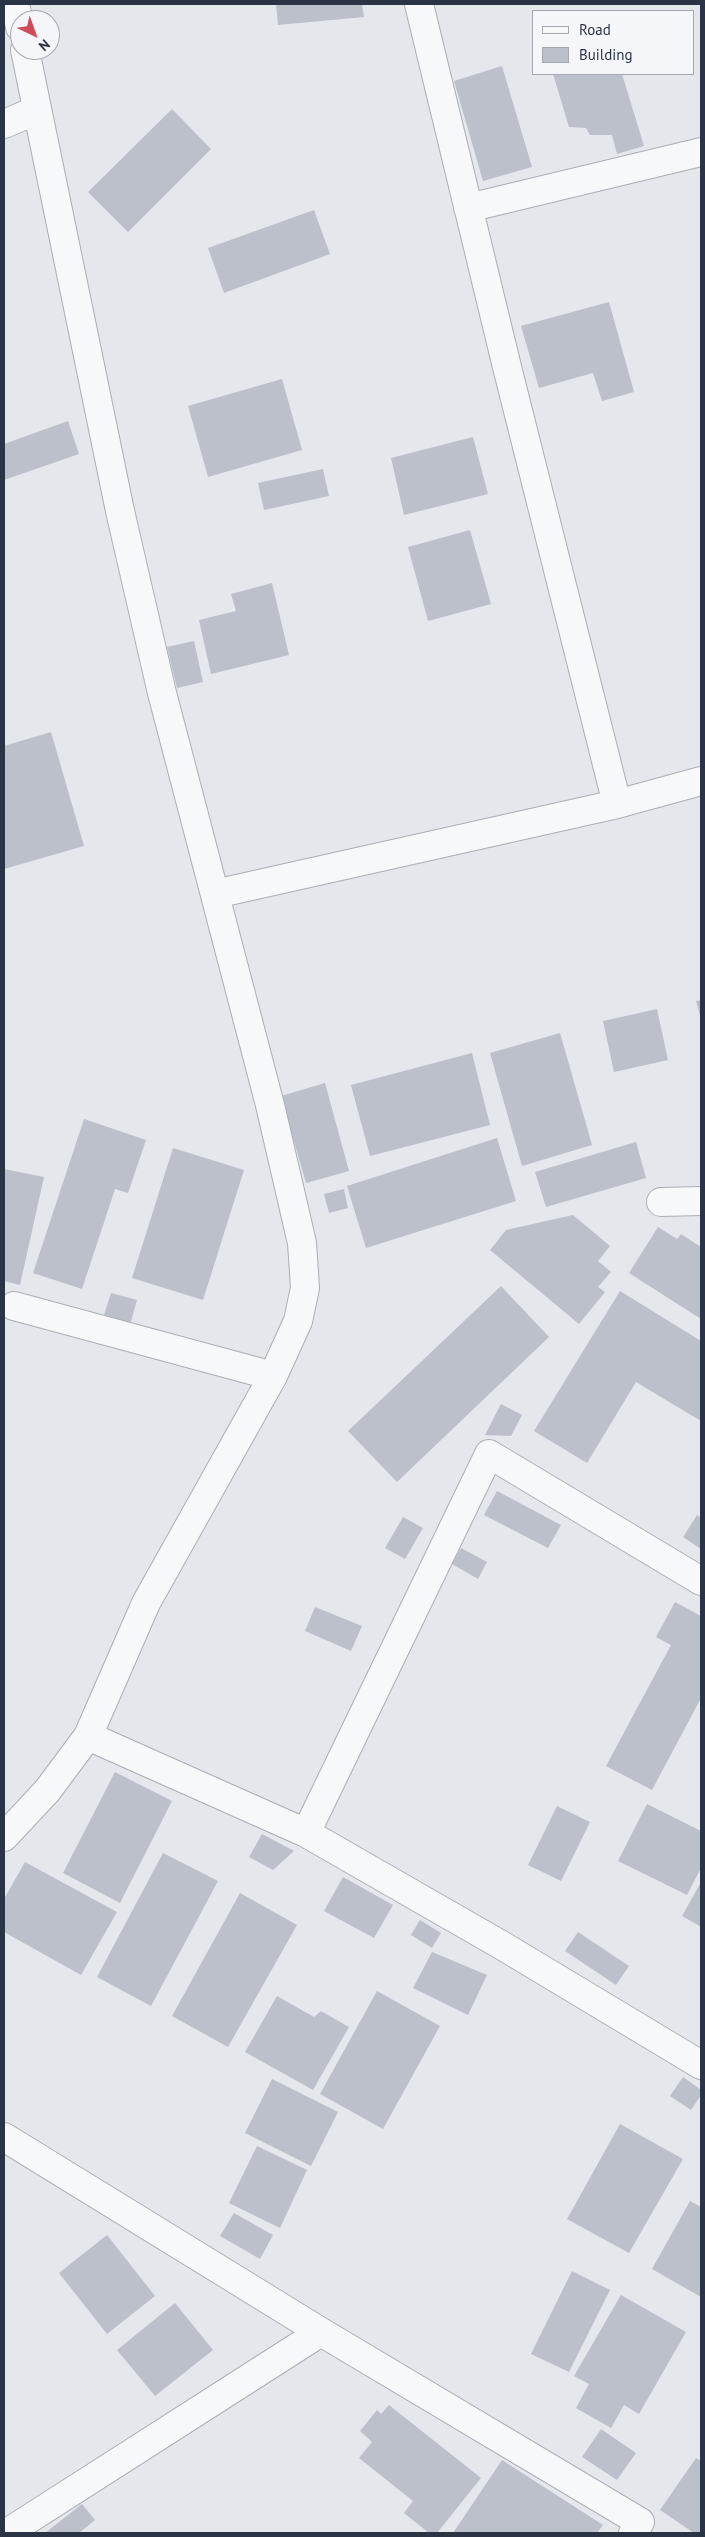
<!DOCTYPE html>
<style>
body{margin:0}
#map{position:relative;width:705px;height:2537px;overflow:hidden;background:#e4e7ec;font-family:"PT Sans",sans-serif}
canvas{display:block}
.frame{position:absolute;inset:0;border:5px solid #2b3445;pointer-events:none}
.legend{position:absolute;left:532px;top:10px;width:162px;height:65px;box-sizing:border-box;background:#f4f6f9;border:1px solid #a4a8b1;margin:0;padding:6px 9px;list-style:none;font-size:15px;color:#2b3445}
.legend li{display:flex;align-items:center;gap:10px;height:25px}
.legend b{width:25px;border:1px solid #a4a8b1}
.north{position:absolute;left:10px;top:10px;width:50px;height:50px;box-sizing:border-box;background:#f4f6f9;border:1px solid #a4a8b1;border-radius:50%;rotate:138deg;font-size:14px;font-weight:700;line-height:20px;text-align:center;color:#2b3445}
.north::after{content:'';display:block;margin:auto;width:18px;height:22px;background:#d1495b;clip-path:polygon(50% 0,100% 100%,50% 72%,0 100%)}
</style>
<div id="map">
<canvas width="705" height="2537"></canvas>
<div class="frame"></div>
<ul class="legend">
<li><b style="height:6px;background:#f7f8fa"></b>Road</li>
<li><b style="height:14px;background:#bbc0ca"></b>Building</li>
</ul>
<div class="north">N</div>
</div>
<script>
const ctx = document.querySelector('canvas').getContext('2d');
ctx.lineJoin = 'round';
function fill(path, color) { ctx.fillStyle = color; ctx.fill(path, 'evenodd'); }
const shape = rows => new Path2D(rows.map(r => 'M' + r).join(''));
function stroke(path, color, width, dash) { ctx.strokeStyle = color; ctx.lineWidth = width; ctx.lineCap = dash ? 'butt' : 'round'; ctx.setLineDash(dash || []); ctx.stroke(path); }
fill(shape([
 [276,4,362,4,364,17,278,25],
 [502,66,532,167,483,181,454,81],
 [553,74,622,74,644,146,617,154,612,135,590,135,586,128,569,127],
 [172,109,211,149,128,232,88,192],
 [314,210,330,254,224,293,208,248],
 [609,302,634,392,602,401,593,373,539,388,521,326],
 [282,379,302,450,208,477,188,406],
 [68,421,79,454,4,480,4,444],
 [473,437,488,494,404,515,391,458],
 [323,469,329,496,264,510,258,483],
 [470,530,491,604,428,621,408,547],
 [272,583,289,655,211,674,199,620,236,611,231,594],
 [194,641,203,682,177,688,167,647],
 [51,732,84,846,4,869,4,746],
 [701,1000,701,1019,696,1001],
 [657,1009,668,1060,614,1072,603,1021],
 [560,1033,592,1145,522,1166,490,1053],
 [472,1053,490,1125,370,1156,351,1085],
 [325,1083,349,1171,306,1183,281,1096],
 [84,1119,146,1140,128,1193,115,1189,82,1289,33,1273],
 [497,1138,516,1201,366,1248,347,1186],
 [636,1142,646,1178,546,1207,535,1172],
 [173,1148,244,1170,203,1300,132,1278],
 [4,1169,44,1177,20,1285,4,1281],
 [344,1189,348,1208,329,1213,324,1194],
 [573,1215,610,1246,598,1261,611,1272,598,1287,605,1292,579,1324,490,1250,506,1230],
 [658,1227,677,1239,681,1234,701,1247,701,1319,629,1273],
 [501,1286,549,1337,397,1482,348,1431],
 [620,1291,701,1341,701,1421,636,1382,587,1463,534,1431],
 [111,1293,137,1300,130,1325,103,1318],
 [501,1404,522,1415,511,1436,485,1435],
 [497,1491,561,1525,548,1548,484,1515],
 [697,1515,701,1518,701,1549,683,1537],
 [403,1517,423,1528,405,1559,385,1548],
 [461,1548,487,1562,478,1579,452,1564],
 [675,1602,701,1616,701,1698,652,1790,606,1766,671,1645,656,1637],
 [315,1607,362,1626,351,1651,305,1631],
 [115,1772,172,1801,120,1903,63,1873],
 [647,1804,701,1831,701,1868,687,1895,618,1861],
 [557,1806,590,1822,561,1881,528,1865],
 [262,1834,294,1851,273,1870,249,1857],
 [163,1853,218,1881,151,2006,97,1977],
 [25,1862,117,1912,81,1975,4,1932,4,1899],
 [343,1877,393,1905,374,1938,324,1911],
 [701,1882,701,1927,682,1916],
 [240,1893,297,1925,228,2047,172,2016],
 [420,1920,441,1933,432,1948,411,1935],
 [578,1932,629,1966,616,1985,565,1951],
 [432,1952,487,1975,468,2015,413,1988],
 [377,1991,440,2026,383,2129,320,2094],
 [277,1996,314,2017,321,2011,349,2027,313,2090,245,2052],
 [683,2077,701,2090,701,2095,691,2110,670,2096],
 [272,2079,338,2112,311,2166,245,2133],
 [620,2124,683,2159,629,2253,567,2219],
 [257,2146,307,2170,280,2228,229,2203],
 [690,2201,701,2207,701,2297,652,2269],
 [234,2213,273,2235,260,2259,220,2236],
 [107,2235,155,2296,107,2334,59,2273],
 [572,2271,610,2290,569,2372,531,2354],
 [621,2295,686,2332,639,2414,624,2405,611,2428,576,2408,589,2384,574,2376],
 [175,2303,213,2350,155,2396,117,2350],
 [389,2405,481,2478,437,2533,429,2533,404,2513,413,2501,359,2458,372,2442,360,2431,377,2410,381,2414],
 [601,2429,636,2453,617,2480,582,2457],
 [696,2458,701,2461,701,2533,694,2533,660,2510],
 [502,2460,603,2525,597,2533,453,2533],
 [82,2504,95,2520,79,2533,45,2533]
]), '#bbc0ca');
const street = shape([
 [15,4,20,27],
 [419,4,507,367,617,804],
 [4,124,37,110],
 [468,208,701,152],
 [215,894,617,804,701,781],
 [661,1202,701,1201],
 [14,1306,273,1376],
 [88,1736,306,1833,503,1946,701,2065],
 [306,1833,489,1454,701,1581],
 [4,1837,47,1791,88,1736,146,1603,273,1376,298,1321,305,1288,302,1243,270,1105,162,693,120,511,25,50],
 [4,2137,321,2332,640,2522,633,2533],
 [7,2533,321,2332]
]);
stroke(street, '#a9aeb7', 30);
stroke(street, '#f7f8fa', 28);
</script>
